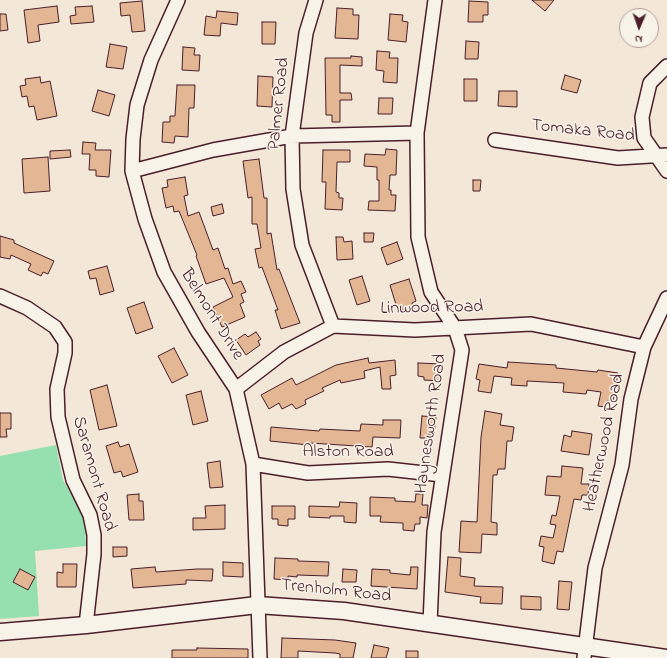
<!DOCTYPE html>
<style>
body{margin:0}
#map{position:relative;width:667px;height:658px;overflow:hidden;background:#f3e7d7;font-family:"Indie Flower",sans-serif}
canvas{display:block}
.north{position:absolute;left:619px;top:8px;width:40px;height:40px;box-sizing:border-box;background:#f7f3e8;border:1px solid #b29e9c;border-radius:50%;rotate:182deg;font-size:11px;font-weight:700;line-height:16px;text-align:center;color:#4a1f2b}
.north::after{content:'';display:block;margin:auto;width:14px;height:18px;background:#4a1f2b;clip-path:polygon(50% 0,100% 100%,50% 72%,0 100%)}
</style>
<div id="map">
<canvas width="667" height="658"></canvas>
<div class="north">N</div>
</div>
<script>
const ctx = document.querySelector('canvas').getContext('2d');
ctx.lineJoin = 'round';
function fill(path, color) { ctx.fillStyle = color; ctx.fill(path, 'evenodd'); }
const shape = rows => new Path2D(rows.map(r => 'M' + r).join(''));
function stroke(path, color, width, dash) { ctx.strokeStyle = color; ctx.lineWidth = width; ctx.lineCap = dash ? 'butt' : 'round'; ctx.setLineDash(dash || []); ctx.stroke(path); }
function write(font, color, halo, rows, align = 'center') {
  ctx.font = font + ' "Indie Flower",sans-serif'; ctx.lineWidth = 3; ctx.setLineDash([]); ctx.textBaseline = 'middle'; ctx.strokeStyle = halo; ctx.fillStyle = color; for (const [text, x, y, turn = 0] of rows) {
    ctx.save(); ctx.translate(x, y); ctx.rotate((+turn || 0) * Math.PI / 180); ctx.textAlign = isNaN(turn) ? turn : align; if (halo) ctx.strokeText(text, 0, 0); ctx.fillText(text, 0, 0); ctx.restore();
  }
}
fill(shape([
 [56,445,63,480,81,511,85,526,86,546,35,551,39,616,0,619,0,456]
]), '#96dfaf');
const building = shape([
 [532,0,554,0,545,11,532,0],
 [142,1,145,31,132,32,130,15,121,16,120,3,142,1],
 [469,1,488,2,488,15,483,15,483,22,468,22,469,1],
 [57,6,59,22,38,25,40,41,28,43,24,10,57,6],
 [92,6,94,22,71,24,70,16,76,15,75,7,92,6],
 [337,8,353,9,353,15,359,15,358,39,335,38,337,8],
 [217,11,238,13,237,25,221,23,220,36,204,35,206,16,216,18,217,11],
 [0,14,6,14,8,30,0,31,0,14],
 [390,14,403,15,402,21,408,22,406,42,388,40,390,14],
 [262,22,276,22,275,44,262,44,262,22],
 [466,41,479,42,478,59,465,59,466,41],
 [110,44,127,47,123,69,106,67,110,44],
 [183,47,195,48,194,55,200,55,199,71,182,70,183,47],
 [377,51,390,52,389,58,398,58,397,83,383,82,384,71,376,70,377,51],
 [351,56,362,57,362,66,340,65,340,93,351,93,352,100,340,100,340,122,332,122,332,115,326,115,325,58,351,58,351,56],
 [565,75,581,80,577,93,561,89,565,75],
 [258,76,273,77,272,107,257,106,258,76],
 [40,77,41,83,50,81,57,116,37,120,34,106,29,107,27,96,22,97,20,86,26,85,25,79,40,77],
 [464,79,477,79,477,101,464,101,464,79],
 [177,85,195,85,194,108,189,108,188,137,175,136,174,143,162,142,163,122,170,122,170,116,175,116,177,85],
 [98,90,115,95,109,116,92,111,98,90],
 [499,91,517,91,517,107,498,106,499,91],
 [379,98,393,98,392,114,378,114,379,98],
 [83,142,96,143,95,150,111,150,109,177,96,176,96,170,89,170,90,154,82,154,83,142],
 [386,149,397,150,396,175,390,175,389,190,391,190,391,195,396,195,395,211,368,210,369,201,379,201,379,180,377,180,377,167,364,166,365,154,385,155,386,149],
 [70,150,71,157,50,159,50,151,70,150],
 [323,150,350,150,350,162,337,162,336,192,339,193,339,198,343,198,342,210,325,209,326,182,322,182,323,150],
 [48,157,50,191,24,193,22,159,48,157],
 [259,159,264,198,267,198,267,234,271,233,277,270,279,269,300,323,281,329,275,310,278,310,262,267,259,268,255,249,261,248,257,224,252,224,252,197,248,198,243,161,259,159],
 [185,177,188,195,184,196,188,216,199,212,213,250,218,248,225,269,228,268,233,284,241,281,246,292,241,294,244,302,240,304,245,317,222,327,213,307,233,297,224,278,206,284,196,256,197,255,179,211,174,212,173,206,166,208,162,188,168,187,167,180,185,177],
 [473,180,481,180,480,191,473,191,473,180],
 [222,204,224,213,213,216,211,207,222,204],
 [364,233,374,233,373,242,364,242,364,233],
 [0,236,14,240,14,243,54,261,48,274,43,272,41,276,28,270,31,264,11,255,10,259,0,257,0,236],
 [336,237,343,237,344,242,352,241,353,259,337,260,336,237],
 [397,242,403,259,387,265,381,248,397,242],
 [107,266,114,291,100,295,96,278,90,279,88,271,107,266],
 [362,276,370,301,357,305,349,280,362,276],
 [409,279,416,301,412,303,414,309,403,312,402,307,397,308,390,285,409,279],
 [144,302,153,328,136,334,127,308,144,302],
 [256,332,261,339,258,341,260,345,246,355,236,340,245,334,248,337,256,332],
 [174,348,188,375,172,383,158,356,174,348],
 [368,358,369,363,395,360,396,375,390,376,391,389,382,389,380,367,364,371,365,378,341,383,340,380,322,388,324,391,305,400,306,404,296,409,292,404,282,409,279,403,269,409,261,395,292,378,296,385,336,365,368,358],
 [508,362,556,365,556,368,597,372,598,370,618,373,613,402,607,401,605,407,598,406,601,392,587,390,586,394,563,392,564,383,527,381,527,386,511,385,512,378,494,376,491,393,478,391,480,380,476,379,479,364,507,368,508,362],
 [418,363,441,364,440,381,424,380,424,377,418,376,418,363],
 [107,385,117,426,99,430,90,390,107,385],
 [201,391,208,421,193,425,186,395,201,391],
 [485,411,502,414,500,425,514,427,512,441,507,441,505,469,498,469,497,475,493,475,491,522,497,523,497,535,482,534,481,553,459,552,461,521,477,522,481,437,485,411],
 [0,413,11,413,11,429,6,429,7,437,0,437,0,413],
 [422,416,436,417,434,434,428,434,427,438,420,438,422,416],
 [383,420,401,420,400,438,373,437,372,447,310,443,309,445,270,441,271,427,319,431,320,429,360,431,361,424,383,425,383,420],
 [572,431,592,434,589,455,561,451,564,435,571,437,572,431],
 [118,442,120,447,129,444,138,472,123,477,121,471,114,473,106,446,118,442],
 [220,461,223,487,210,488,207,463,220,461],
 [562,466,583,468,581,484,589,484,588,495,582,495,581,500,574,499,563,552,557,551,554,564,542,561,544,547,539,546,541,536,553,538,556,525,550,524,552,515,556,516,560,496,545,495,547,476,561,477,562,466],
 [139,494,139,501,143,501,144,520,129,520,127,495,139,494],
 [416,494,423,494,422,505,428,505,427,518,420,517,420,524,415,524,414,531,403,530,403,523,380,522,381,516,370,516,370,497,395,498,395,501,415,502,416,494],
 [340,502,357,503,356,523,344,522,344,516,330,516,330,518,309,517,309,506,339,507,340,502],
 [225,505,225,529,193,530,193,518,206,518,205,506,225,505],
 [272,506,295,506,295,519,288,519,288,526,278,525,278,519,272,519,272,506],
 [113,547,127,547,127,556,113,557,113,547],
 [448,557,461,558,460,576,475,578,474,586,503,587,502,604,480,603,481,597,445,592,448,557],
 [275,558,298,559,298,561,329,562,328,576,297,575,297,577,288,576,288,580,274,579,275,558],
 [223,562,243,563,243,577,223,576,223,562],
 [63,564,77,564,76,587,57,587,57,572,63,573,63,564],
 [155,567,156,572,197,569,213,569,212,581,186,580,186,584,133,588,131,569,155,567],
 [411,567,418,567,417,589,371,586,372,569,390,570,390,573,410,575,411,567],
 [20,569,35,577,28,590,13,582,20,569],
 [343,569,357,570,356,582,342,582,343,569],
 [559,581,572,582,569,610,557,609,559,581],
 [521,596,541,597,541,610,521,609,521,596],
 [282,638,335,640,356,643,353,658,340,658,340,654,335,653,298,651,298,658,281,658,282,638],
 [374,645,389,648,386,658,371,658,374,645],
 [197,648,248,649,248,658,172,658,172,650,197,650,197,648],
 [406,651,418,651,418,658,406,658,406,651]
]);
fill(building, '#e3b694');
stroke(building, '#4a1f2b', 1);
const minor = shape([
 [178,0,151,60,137,105,133,139,132,171,145,219,164,272,198,332,236,389,253,464,260,658],
 [316,0,306,33,292,136,293,189,302,245,333,326],
 [667,66,650,83,642,117,644,138,667,171],
 [495,140,618,158,667,155],
 [132,171,213,150,292,136,417,133],
 [0,296,27,308,55,327,65,342,65,353,57,389,58,417,73,480,90,515,94,535,94,554,86,625],
 [236,389,284,352,333,326,415,330,531,324,644,347],
 [253,464,308,473,388,469,442,475],
 [430,623,434,532,462,350,455,328,431,292,418,237,417,133,435,0],
 [584,658,595,568,622,465,631,399,644,347,667,298]
]);
const major = shape([
 [0,632,86,625,257,605,344,611,667,658]
]);
stroke(minor, '#4a1f2b', 16);
stroke(major, '#4a1f2b', 19);
stroke(minor, '#f7f3e8', 13);
stroke(major, '#f7f3e8', 16);
write('18px', '#4a1f2b', '#f7f3e8', [
 ["Palmer Road",280,104,-84],
 ["Tomaka Road",583,132,6],
 ["Linwood Road",432,309,-1],
 ["Belmont Drive",211,315,58],
 ["Haynesworth Road",432,424,-82],
 ["Heatherwood Road",605,443,-78],
 ["Alston Road",348,453],
 ["Saramont Road",93,474,74],
 ["Trenholm Road",336,592,6]
]);
</script>
